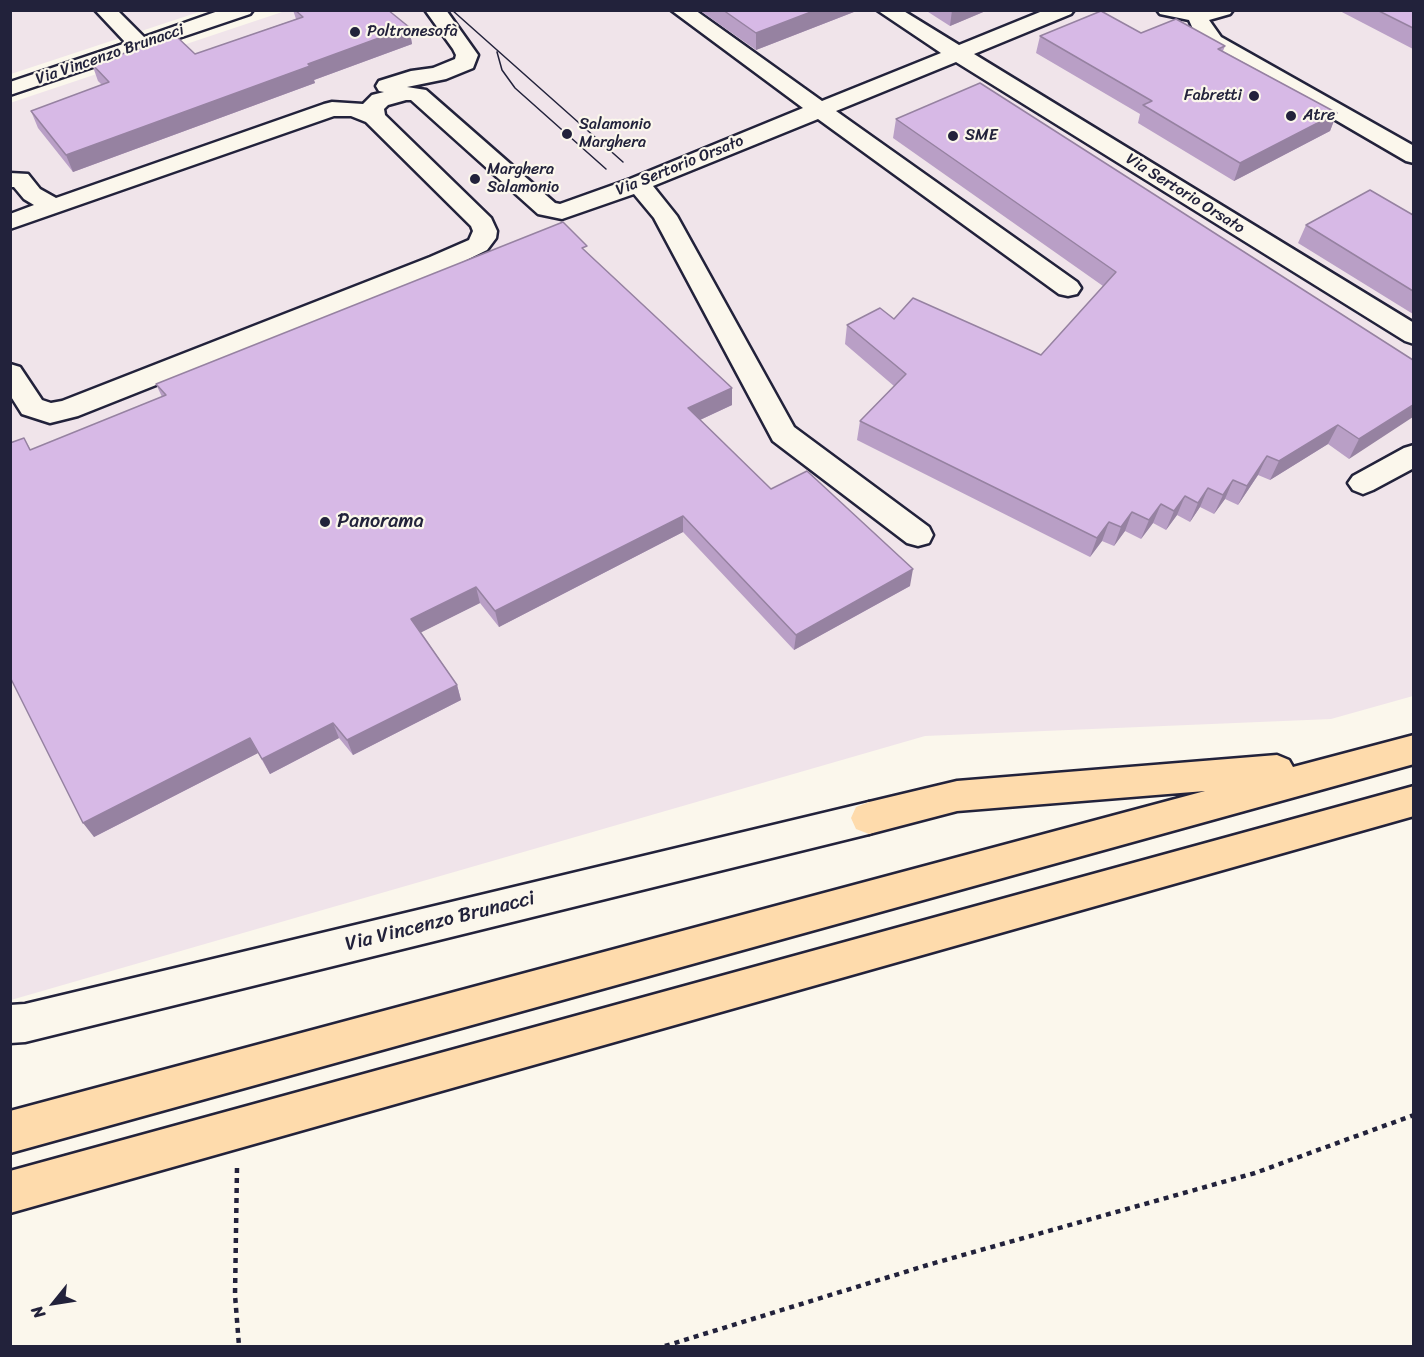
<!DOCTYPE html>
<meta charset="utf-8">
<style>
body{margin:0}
#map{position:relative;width:1424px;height:1357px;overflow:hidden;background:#fbf7ec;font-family:Sriracha,sans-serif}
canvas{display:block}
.frame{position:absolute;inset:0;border:12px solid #22223b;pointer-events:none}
.north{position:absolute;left:24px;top:1273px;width:60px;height:60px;-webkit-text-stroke:4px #fbf7ec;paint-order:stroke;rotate:240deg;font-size:16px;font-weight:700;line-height:24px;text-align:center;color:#22223b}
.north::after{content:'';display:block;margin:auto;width:21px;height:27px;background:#22223b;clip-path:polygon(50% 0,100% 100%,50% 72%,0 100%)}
</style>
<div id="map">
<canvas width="1424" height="1357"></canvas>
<div class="frame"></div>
<div class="north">N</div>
</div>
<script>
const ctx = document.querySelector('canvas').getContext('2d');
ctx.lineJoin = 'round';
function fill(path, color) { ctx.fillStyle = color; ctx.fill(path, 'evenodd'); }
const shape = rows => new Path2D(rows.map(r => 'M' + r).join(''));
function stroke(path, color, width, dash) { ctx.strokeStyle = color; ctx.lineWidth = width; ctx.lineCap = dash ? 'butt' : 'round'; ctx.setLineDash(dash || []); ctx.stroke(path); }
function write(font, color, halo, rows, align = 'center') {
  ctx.font = font + ' Sriracha,sans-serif'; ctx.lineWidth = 4.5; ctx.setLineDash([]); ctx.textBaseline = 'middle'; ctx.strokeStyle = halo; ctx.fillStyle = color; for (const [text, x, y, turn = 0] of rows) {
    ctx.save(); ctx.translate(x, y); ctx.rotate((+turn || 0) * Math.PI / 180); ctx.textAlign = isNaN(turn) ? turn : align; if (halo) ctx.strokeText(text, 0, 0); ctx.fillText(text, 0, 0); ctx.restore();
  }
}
fill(shape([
 [11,10,202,11,11,74],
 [285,11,1413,11,1413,696,1331,719,925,736,11,1000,10,103]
]), '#f0e4ea');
const minor = shape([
 [95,10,117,10,144,37,221,10,253,10,250,14,10,95,10,82,126,43,95,10],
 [425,10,446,10,478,55,473,68,446,79,407,87,426,90,555,203,560,204,630,179,803,108,671,10,695,10,822,101,941,53,877,10,902,10,959,45,1045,10,1074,10,1071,14,974,54,1414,323,1414,344,1405,341,956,62,836,111,1077,282,1081,288,1077,294,1068,296,1059,294,818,119,653,186,677,216,794,427,929,527,933,535,929,543,918,546,907,543,773,441,654,218,634,194,562,219,538,214,411,100,406,100,388,105,384,109,385,115,491,218,497,231,496,238,487,250,448,269,78,416,50,423,22,414,10,395,10,364,20,367,42,400,51,403,62,401,430,257,469,240,473,231,471,226,366,122,351,116,334,116,10,229,10,214,34,205,24,199,14,187,10,187,10,173,28,174,40,189,56,198,324,104,332,102,363,104,372,95,384,92,379,91,376,86,379,81,411,71,433,68,455,59,456,55,453,49,425,10],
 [1157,10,1233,10,1230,14,1209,20,1221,37,1414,146,1414,163,1406,161,1207,45,1193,29,1189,20,1160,14,1157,10],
 [1414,445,1414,468,1373,490,1363,494,1353,490,1348,483,1353,476,1404,448,1414,445],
 [869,802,882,807,887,818,882,829,869,834,25,1042,10,1043,10,1005,25,1004,869,802]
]);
const major = shape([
 [1414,735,1414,764,10,1153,10,1111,1205,791,957,811,869,834,856,829,851,818,856,807,869,802,957,781,1277,755,1289,760,1293,767,1414,735],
 [1414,786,1414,816,10,1213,10,1171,1414,786]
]);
stroke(minor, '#22223b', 5);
stroke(major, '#22223b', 5);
stroke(shape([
 [237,1168,235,1295,239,1346],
 [665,1346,931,1264,1255,1173,1414,1115]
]), '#22223b', 4.5, [5, 5]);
fill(minor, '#fbf7ec');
fill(major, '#fedbac');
stroke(shape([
 [452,10,623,162],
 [497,52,502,70,515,88,606,169]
]), '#22223b', 1.5);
fill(shape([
 [293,10,388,10,409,27,412,44,314,80,315,83,73,172,38,128,31,111,102,85,98,81,92,64,195,54,296,19],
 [699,10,859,10,756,50],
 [925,10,988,10,950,26],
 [1338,10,1413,10,1413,49],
 [1141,33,1225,46,1223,51,1337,113,1330,131,1234,181,1138,123,1140,114,1036,53,1040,36],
 [896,119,1413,360,1349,459,1328,444,1270,480,1258,475,1238,505,1225,499,1214,514,1200,507,1190,522,1177,515,1166,530,1153,523,1141,539,1125,531,1114,546,1102,541,1090,557,857,440,860,421,894,386,845,344,847,325,894,319,1041,355,1103,286,893,138],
 [1413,215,1413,314,1298,243,1306,225],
 [587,253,732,388,732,405,700,420,771,489,910,586,794,650,683,532,499,627,480,603,421,632,457,685,461,700,353,755,339,738,270,774,258,753,94,837,24,438,31,450,162,397,156,384]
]), '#b99fc6');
fill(shape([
 [816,10,859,10,756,50,756,33],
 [952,10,988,10,950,26],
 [409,27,412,44,314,80,315,83,73,172,66,155,308,64],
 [1337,113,1330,131,1234,181,1240,163],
 [732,388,732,405,689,425,688,408],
 [1413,405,1413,417,1349,459,1359,439],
 [1338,425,1328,444,1270,480,1279,461],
 [1267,456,1258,475,1238,505,1247,486],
 [1233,480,1225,499,1214,514,1223,495],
 [1208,488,1200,507,1190,522,1198,503],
 [1185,496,1177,515,1166,530,1174,511],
 [1161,504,1153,523,1141,539,1149,520],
 [1132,512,1125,531,1114,546,1121,527],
 [683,516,683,532,499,627,495,611],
 [1109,522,1102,541,1090,557,1097,538],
 [913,569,910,586,794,650,796,635],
 [476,587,480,603,416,635,411,619],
 [457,685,461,700,353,755,347,740],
 [333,723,339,738,270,774,262,759],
 [250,738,258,753,94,837,83,823]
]), '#9682a1');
const building = shape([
 [295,10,388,10,409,27,308,64,310,66,66,155,31,111,109,82,92,64,176,36,195,54,303,17,295,10],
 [723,10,816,10,756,33,723,10],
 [1377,10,1413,10,1413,28,1377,10],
 [1101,11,1141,33,1176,19,1225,46,1218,49,1337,113,1240,163,1143,105,1152,101,1040,36,1101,11],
 [980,83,1413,360,1413,405,1359,439,1338,425,1279,461,1267,456,1247,486,1233,480,1223,495,1208,488,1198,503,1185,496,1174,511,1161,504,1149,520,1132,512,1121,527,1109,522,1097,538,860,421,906,374,847,325,880,308,894,319,913,298,1041,355,1116,272,896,119,980,83],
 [1370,190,1413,215,1413,291,1306,225,1370,190],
 [563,222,587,246,582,248,732,388,688,408,771,489,807,471,913,569,796,635,683,516,495,611,476,587,411,619,457,685,347,740,333,723,262,759,250,738,83,823,10,677,10,443,24,438,30,450,166,395,156,384,563,222]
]);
fill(building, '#d7b9e6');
stroke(building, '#9682a1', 1.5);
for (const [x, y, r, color] of [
 [355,32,6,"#22223b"],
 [1254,96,6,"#22223b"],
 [1291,116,6,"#22223b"],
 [567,134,6,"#22223b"],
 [953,136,6,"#22223b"],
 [475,179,6,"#22223b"],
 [325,522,6,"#22223b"]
]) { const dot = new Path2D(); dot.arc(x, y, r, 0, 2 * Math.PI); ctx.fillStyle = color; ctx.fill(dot); stroke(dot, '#fbf7ec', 2); }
write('16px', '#22223b', '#fbf7ec', [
 ["Poltronesofà",367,32],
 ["Fabretti",1242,96,"right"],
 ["Atre",1303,116],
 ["Salamonio",579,125],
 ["Marghera",579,143],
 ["SME",965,136],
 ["Marghera",487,170],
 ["Salamonio",487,188]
], 'left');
write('16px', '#22223b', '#fbf7ec', [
 ["Via Vincenzo Brunacci",110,55,-19],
 ["Via Sertorio Orsato",680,166,-22],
 ["Via Sertorio Orsato",1185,194,32]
]);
write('20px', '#22223b', '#fbf7ec', [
 ["Panorama",337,522]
], 'left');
write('20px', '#22223b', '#fbf7ec', [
 ["Via Vincenzo Brunacci",440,922,-14]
]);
</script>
